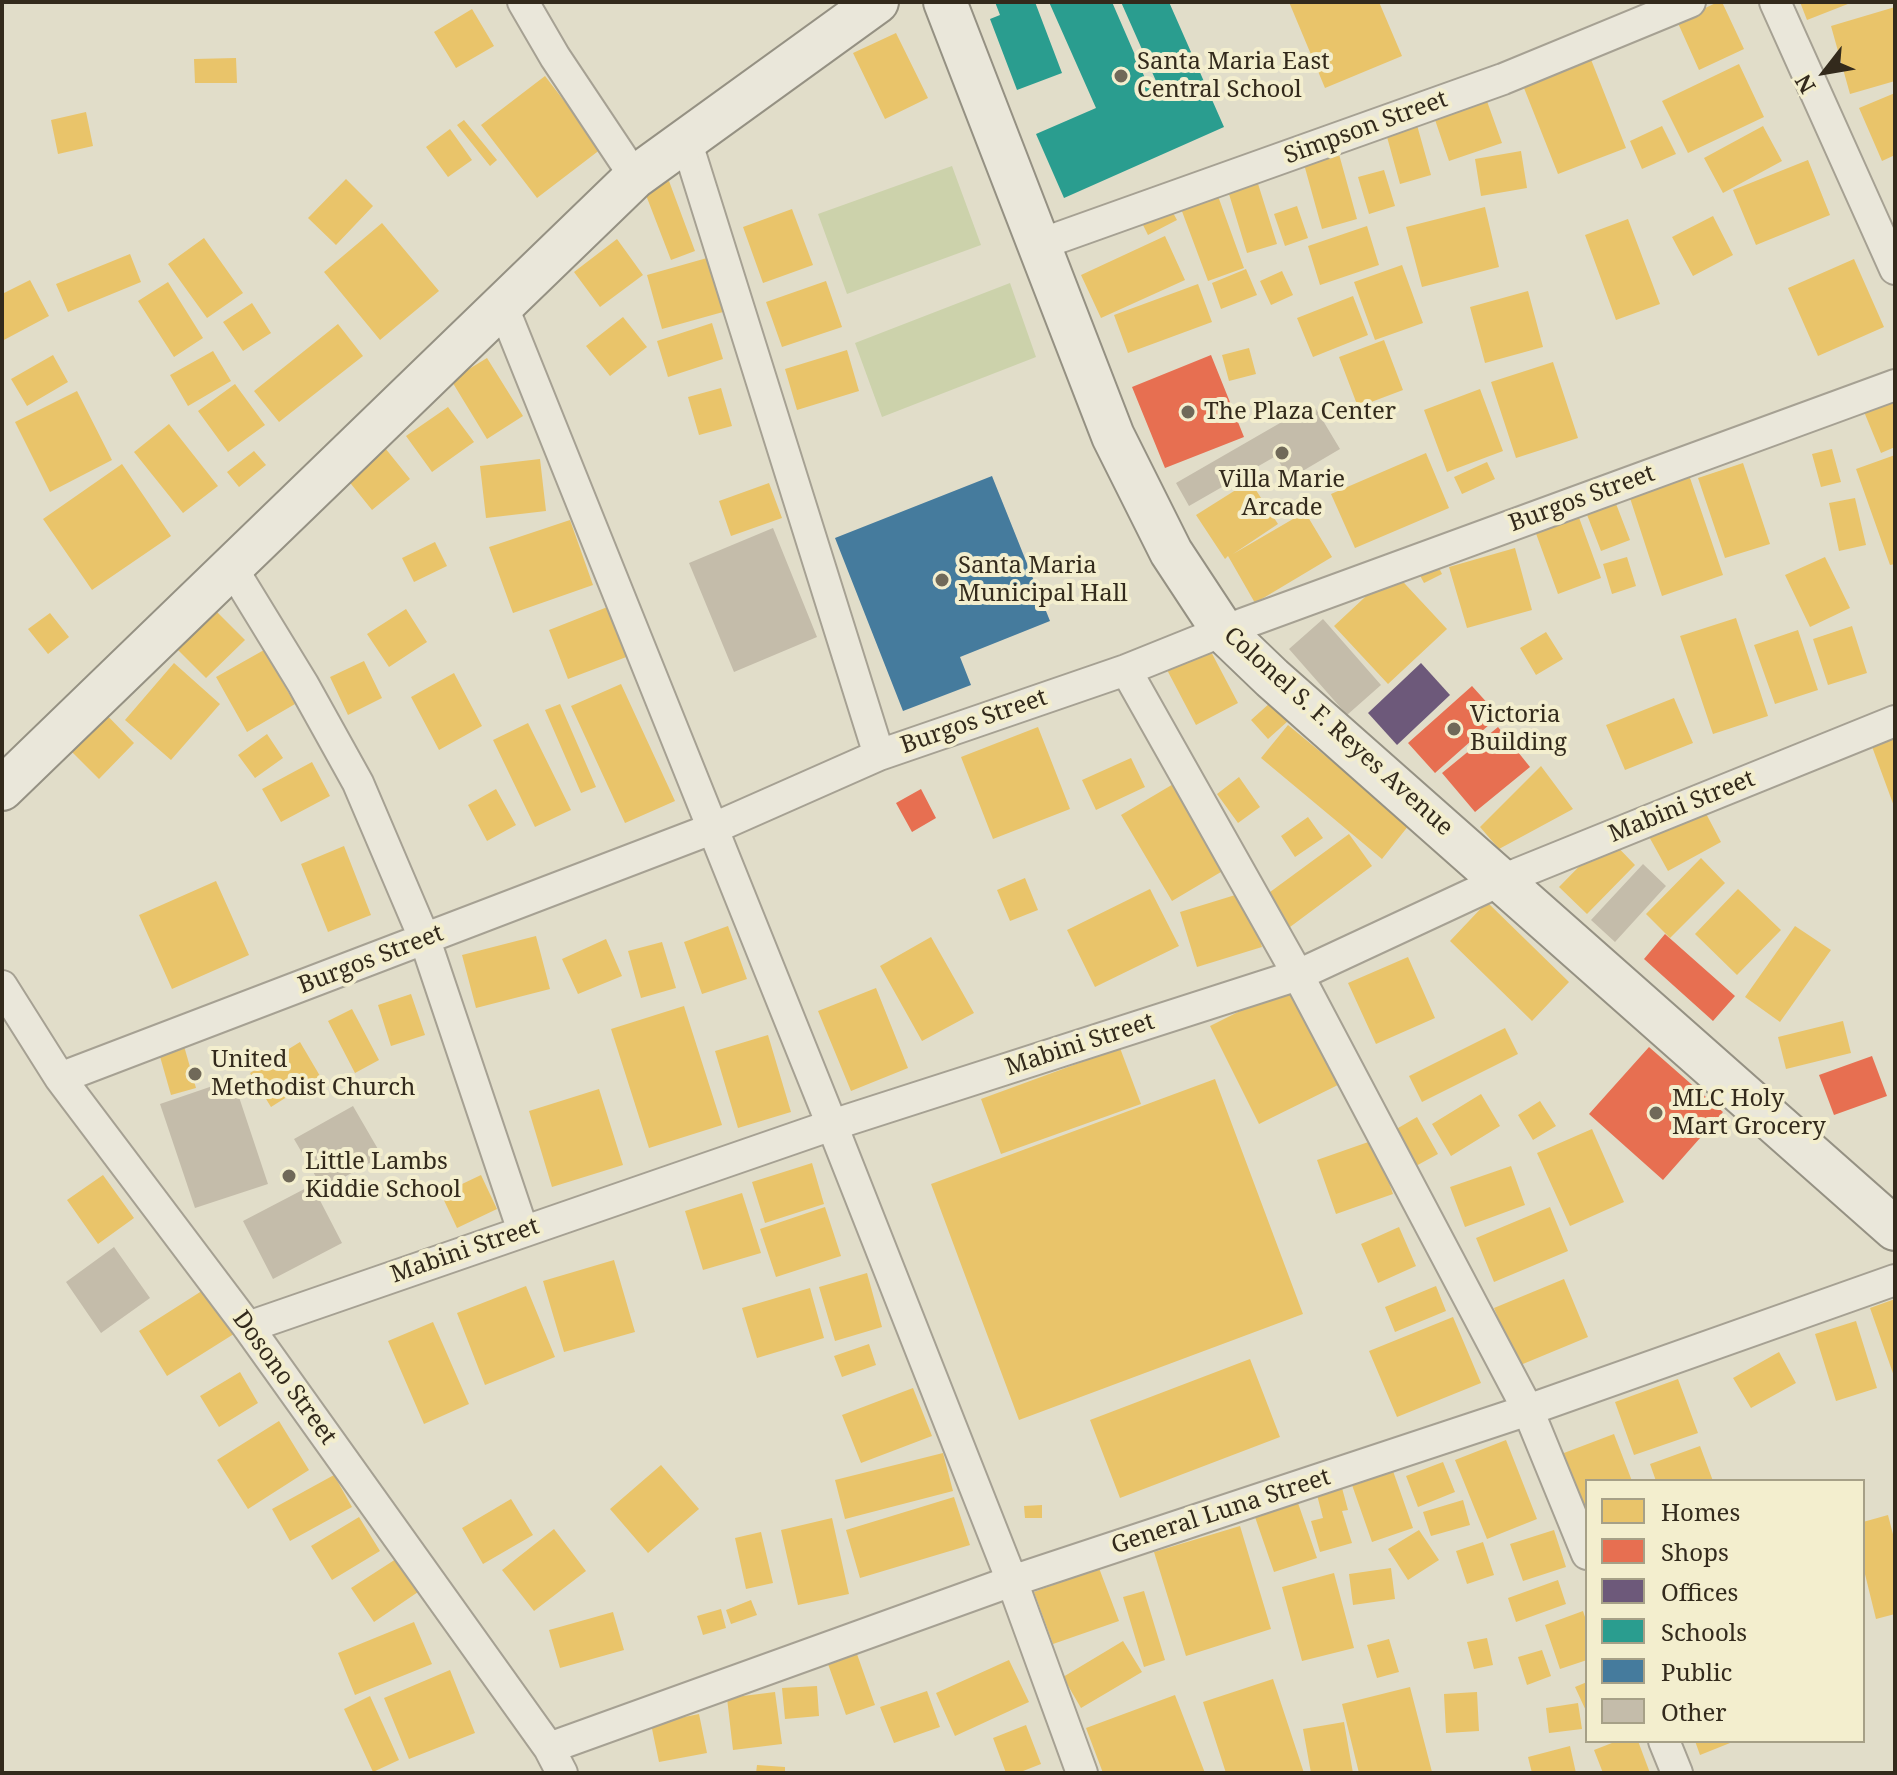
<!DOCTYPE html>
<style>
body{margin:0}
#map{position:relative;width:1897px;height:1775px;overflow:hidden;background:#e1ddc9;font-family:"Noto Serif",serif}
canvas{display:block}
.frame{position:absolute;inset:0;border:4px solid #332a1c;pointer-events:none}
.legend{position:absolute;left:1585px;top:1479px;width:280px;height:264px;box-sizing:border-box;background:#f3eece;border:2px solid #a6a087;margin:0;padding:10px 14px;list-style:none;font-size:24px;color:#332a1c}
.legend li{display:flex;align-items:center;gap:16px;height:40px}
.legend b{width:40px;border:2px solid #a6a087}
.north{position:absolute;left:1785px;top:32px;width:80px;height:80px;-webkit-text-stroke:6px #f3eece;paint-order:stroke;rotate:239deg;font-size:22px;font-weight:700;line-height:32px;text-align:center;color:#332a1c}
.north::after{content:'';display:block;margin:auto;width:28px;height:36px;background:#332a1c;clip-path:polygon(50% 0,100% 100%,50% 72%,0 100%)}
</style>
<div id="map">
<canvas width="1897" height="1775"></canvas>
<div class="frame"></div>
<ul class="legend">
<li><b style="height:22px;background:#e9c46a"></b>Homes</li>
<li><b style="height:22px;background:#e76f51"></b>Shops</li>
<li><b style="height:22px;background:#6d597a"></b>Offices</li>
<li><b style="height:22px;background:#2a9d8f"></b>Schools</li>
<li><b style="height:22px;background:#457b9d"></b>Public</li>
<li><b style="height:22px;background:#c4bcaa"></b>Other</li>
</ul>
<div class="north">N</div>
</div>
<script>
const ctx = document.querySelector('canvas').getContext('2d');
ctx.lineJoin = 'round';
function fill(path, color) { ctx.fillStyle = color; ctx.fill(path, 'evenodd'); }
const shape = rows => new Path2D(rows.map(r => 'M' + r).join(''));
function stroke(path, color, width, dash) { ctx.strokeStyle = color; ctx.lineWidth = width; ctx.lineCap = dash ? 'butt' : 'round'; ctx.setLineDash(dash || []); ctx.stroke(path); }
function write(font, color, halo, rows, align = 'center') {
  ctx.font = font + ' "Noto Serif",serif'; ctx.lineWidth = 8; ctx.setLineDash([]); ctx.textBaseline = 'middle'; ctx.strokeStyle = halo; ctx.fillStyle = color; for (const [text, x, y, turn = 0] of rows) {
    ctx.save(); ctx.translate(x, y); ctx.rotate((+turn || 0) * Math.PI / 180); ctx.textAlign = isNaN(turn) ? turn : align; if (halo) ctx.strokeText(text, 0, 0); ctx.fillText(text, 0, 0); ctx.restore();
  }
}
fill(shape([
 [952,166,981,245,847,294,818,214],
 [1010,283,1036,357,882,417,855,343]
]), '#ccd2ab');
fill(shape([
 [1289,2,1379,2,1402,56,1325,88],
 [1718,2,1722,2,1744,49,1699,70,1677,21],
 [1800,2,1853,2,1807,20],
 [1895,7,1895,81,1850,94,1831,26],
 [472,9,494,46,456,68,434,32],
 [896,33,928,98,885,119,853,53],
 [1590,57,1626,148,1558,174,1522,83],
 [236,58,237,83,195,83,194,59],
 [1739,64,1764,117,1688,153,1662,101],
 [545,76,601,149,537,198,481,125],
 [1483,90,1502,143,1449,161,1431,108],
 [1895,93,1895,155,1882,161,1859,108],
 [86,112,93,146,58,154,51,120],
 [1415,118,1431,175,1400,184,1384,126],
 [464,120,497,160,490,166,457,125],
 [1662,126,1676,154,1642,169,1630,141],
 [1763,126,1782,161,1723,193,1704,158],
 [450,129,472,160,448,177,426,147],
 [1337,147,1357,219,1322,229,1302,157],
 [1521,151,1527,188,1481,196,1475,159],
 [1808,160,1830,215,1756,245,1733,190],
 [1384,170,1395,206,1369,214,1358,177],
 [1254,171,1277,244,1247,253,1225,181],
 [346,179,373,206,336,245,308,218],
 [669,181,695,251,671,260,644,190],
 [1214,185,1244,268,1208,281,1177,198],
 [1167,202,1177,220,1148,235,1139,217],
 [1297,206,1308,238,1285,246,1274,214],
 [1485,207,1499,267,1422,287,1406,227],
 [792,209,813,265,763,283,743,227],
 [1713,216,1733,255,1693,276,1672,237],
 [1628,219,1660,304,1616,320,1585,235],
 [382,223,439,291,380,340,324,272],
 [1367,226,1379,265,1320,285,1308,246],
 [1165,236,1185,280,1101,318,1081,275],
 [204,238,243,293,207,318,168,264],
 [617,239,643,275,600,307,574,272],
 [130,254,141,282,68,312,56,284],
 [707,258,723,312,662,329,647,275],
 [1854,259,1884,327,1818,356,1788,288],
 [1402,265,1423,323,1375,340,1354,282],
 [1246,269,1257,295,1221,309,1212,283],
 [1282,271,1293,295,1271,305,1260,281],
 [30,280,49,316,2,341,2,294],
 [826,281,842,327,782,347,766,302],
 [168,282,203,338,174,357,138,301],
 [1198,284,1212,322,1128,353,1114,315],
 [1528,291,1543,347,1485,363,1470,307],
 [1353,296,1368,335,1313,357,1297,318],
 [252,303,271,333,243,351,223,322],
 [623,317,647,347,610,376,586,346],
 [712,323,723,359,668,377,657,341],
 [338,324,363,356,279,422,254,391],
 [1384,340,1403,390,1358,407,1339,357],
 [1249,348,1256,374,1229,381,1222,355],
 [847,350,859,391,797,410,785,369],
 [213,351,231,381,188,406,170,375],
 [53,355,68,382,27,406,11,379],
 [487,358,523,416,487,439,451,380],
 [1553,362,1578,438,1516,458,1491,382],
 [235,384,265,425,228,452,198,411],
 [721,388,732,426,699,435,688,397],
 [1895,388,1895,447,1881,453,1860,402],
 [1480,389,1503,451,1447,472,1424,410],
 [77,391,112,460,50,492,15,422],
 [448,407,474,442,432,472,406,436],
 [169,424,218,486,183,513,134,452],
 [377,438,410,479,372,510,339,469],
 [1832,449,1841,482,1821,487,1812,454],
 [254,451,266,465,239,487,227,472],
 [1426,453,1449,508,1355,548,1331,494],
 [1895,455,1895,564,1890,565,1856,469],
 [540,459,546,511,486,518,480,466],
 [1487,462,1495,479,1462,494,1454,477],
 [1743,463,1770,544,1725,558,1698,478],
 [122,464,171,536,92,590,43,519],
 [1689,475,1723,575,1662,596,1629,495],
 [1250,481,1278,524,1233,554,1305,512,1332,557,1255,603,1228,556,1225,559,1196,515],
 [769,483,782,518,731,536,719,501],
 [1613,496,1630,540,1601,551,1584,507],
 [1855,498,1866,545,1839,551,1829,503],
 [1577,512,1601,578,1558,594,1534,528],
 [570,520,593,585,513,613,489,547],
 [435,542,447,566,414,582,402,558],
 [1515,548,1532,610,1467,628,1449,567],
 [1627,557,1636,586,1612,594,1603,564],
 [1825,557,1850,608,1810,627,1785,575],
 [1434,558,1442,574,1424,583,1416,568],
 [1393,571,1447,629,1388,684,1334,626],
 [205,600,245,640,206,678,167,639],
 [610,606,629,656,568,679,549,630],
 [406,609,427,642,389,667,367,634],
 [50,613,69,637,48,654,28,629],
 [1736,618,1768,716,1713,734,1680,636],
 [1852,626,1867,673,1828,685,1813,639],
 [1798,630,1818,690,1775,704,1754,645],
 [1546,632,1563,659,1536,675,1520,648],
 [1208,646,1238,703,1196,725,1166,668],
 [264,650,295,704,247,732,216,677],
 [364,661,382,698,348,715,330,677],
 [174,663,220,704,171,760,125,720],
 [454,673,482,726,439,750,411,697],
 [621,684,675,801,625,823,571,706],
 [1674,698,1693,743,1625,770,1606,725],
 [1271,702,1288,721,1268,739,1251,720],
 [560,704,596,787,581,793,545,710],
 [97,705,134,743,99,779,61,741],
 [528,723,571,810,535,827,493,740],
 [1895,723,1895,809,1867,733],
 [1288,725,1409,825,1382,859,1261,758],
 [1038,727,1070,809,993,839,961,757],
 [267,734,283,758,255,778,238,755],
 [1131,758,1145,787,1096,810,1082,780],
 [312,762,330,796,281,822,262,789],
 [1541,766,1573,809,1499,849,1480,827],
 [1239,777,1260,807,1238,823,1217,794],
 [1175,783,1226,869,1172,901,1121,815],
 [496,789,516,825,487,841,468,805],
 [1701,804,1721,842,1668,871,1647,833],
 [1308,817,1323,838,1295,857,1281,836],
 [1349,834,1372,866,1290,927,1266,895],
 [1608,837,1635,865,1587,914,1559,887],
 [344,846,371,915,328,932,301,864],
 [1701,858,1725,883,1670,938,1646,914],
 [1025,878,1038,910,1010,921,997,890],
 [216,881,249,955,172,989,139,915],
 [1150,889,1179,946,1095,987,1067,930],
 [1738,889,1781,930,1737,975,1695,934],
 [1245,892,1262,947,1197,967,1180,912],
 [1487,902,1569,982,1532,1021,1450,941],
 [728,926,747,979,702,994,684,942],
 [1795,926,1831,950,1780,1022,1745,997],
 [536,936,550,989,476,1008,462,955],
 [931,937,974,1013,922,1041,880,966],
 [606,939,622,976,578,994,562,959],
 [662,942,676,988,641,998,628,951],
 [1408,957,1435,1018,1376,1044,1348,983],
 [1292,985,1342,1083,1259,1124,1210,1026],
 [876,988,908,1068,851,1091,818,1011],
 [411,994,425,1035,391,1046,378,1005],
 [684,1006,722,1125,649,1148,611,1029],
 [352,1009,379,1060,355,1073,328,1021],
 [1843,1021,1851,1053,1786,1069,1778,1037],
 [1505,1028,1518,1054,1422,1102,1409,1076],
 [768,1035,791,1112,738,1128,715,1051],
 [300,1042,320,1076,271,1107,250,1073],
 [184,1046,196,1088,171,1095,159,1053],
 [1120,1048,1141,1104,1001,1154,981,1099],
 [1215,1079,1303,1314,1019,1420,931,1184],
 [599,1089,623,1165,552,1187,529,1111],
 [1481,1094,1500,1126,1451,1156,1432,1124],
 [1540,1101,1556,1126,1533,1140,1518,1115],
 [1417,1117,1438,1154,1414,1167,1393,1131],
 [1592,1129,1624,1202,1570,1226,1537,1153],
 [1374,1140,1393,1194,1336,1214,1317,1160],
 [812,1163,824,1204,765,1223,752,1182],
 [1511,1166,1525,1205,1465,1227,1450,1187],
 [103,1175,134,1218,98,1244,67,1200],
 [481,1175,497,1209,457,1228,441,1194],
 [742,1193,761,1253,703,1270,685,1211],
 [825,1207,841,1256,776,1277,760,1229],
 [1550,1207,1568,1251,1494,1282,1476,1238],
 [1399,1227,1416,1266,1378,1283,1361,1244],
 [614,1260,635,1332,564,1352,543,1281],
 [867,1273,882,1327,835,1341,819,1287],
 [1564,1279,1588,1337,1518,1366,1494,1308],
 [526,1286,555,1357,485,1385,457,1313],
 [1436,1286,1446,1311,1395,1332,1385,1307],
 [208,1287,237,1332,167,1376,139,1331],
 [810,1288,824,1338,757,1358,742,1308],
 [1895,1299,1895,1379,1870,1308],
 [1453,1317,1481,1383,1397,1417,1369,1351],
 [1856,1321,1877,1388,1836,1401,1815,1334],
 [433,1322,469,1404,424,1424,388,1341],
 [869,1344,876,1365,842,1377,834,1356],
 [1779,1352,1796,1383,1751,1408,1733,1378],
 [1250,1359,1280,1437,1120,1498,1090,1420],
 [240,1372,258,1403,219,1427,200,1396],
 [1678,1379,1698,1433,1634,1455,1615,1402],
 [913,1388,932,1436,861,1463,842,1415],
 [279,1421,309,1470,248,1509,217,1460],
 [1614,1434,1632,1481,1587,1481,1587,1519,1556,1456],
 [1506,1440,1537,1519,1487,1539,1455,1460],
 [1700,1446,1713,1481,1656,1481,1650,1464],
 [943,1453,953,1491,845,1519,835,1480],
 [1443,1462,1455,1492,1418,1507,1406,1476],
 [661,1465,699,1509,648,1553,610,1509],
 [1393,1471,1413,1528,1372,1542,1352,1485],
 [334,1475,352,1507,290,1541,272,1509],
 [1342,1488,1348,1510,1342,1511,1352,1543,1320,1552,1311,1521,1323,1518,1317,1495],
 [954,1497,970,1545,860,1578,846,1530],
 [511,1499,533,1535,483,1564,462,1528],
 [1463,1500,1470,1525,1431,1536,1423,1512],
 [1298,1503,1317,1558,1274,1572,1255,1517],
 [1042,1505,1042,1518,1025,1518,1024,1506],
 [1888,1515,1895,1542,1895,1614,1876,1619,1863,1566,1863,1522],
 [359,1517,380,1551,332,1580,311,1546],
 [832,1518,849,1594,798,1605,781,1530],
 [1240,1526,1271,1629,1186,1656,1154,1552],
 [554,1529,586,1571,534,1611,502,1570],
 [1419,1530,1439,1560,1408,1580,1388,1549],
 [1554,1530,1566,1567,1523,1581,1510,1544],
 [761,1532,773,1583,746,1589,735,1538],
 [1483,1542,1494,1575,1467,1584,1456,1551],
 [396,1559,418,1592,374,1622,351,1588],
 [1099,1568,1119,1621,1053,1644,1034,1592],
 [1391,1568,1395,1599,1353,1605,1349,1574],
 [1334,1573,1354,1648,1302,1661,1282,1587],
 [1558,1580,1566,1604,1516,1622,1508,1598],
 [1144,1591,1165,1660,1144,1667,1123,1597],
 [751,1600,757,1615,731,1624,726,1610],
 [721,1609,726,1628,703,1635,697,1616],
 [1583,1611,1587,1623,1587,1660,1560,1669,1545,1625],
 [613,1612,624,1650,560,1668,549,1630],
 [414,1622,432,1664,355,1695,338,1653],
 [1487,1638,1493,1665,1474,1669,1467,1642],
 [1389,1639,1399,1672,1377,1678,1367,1645],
 [1123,1641,1142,1672,1081,1708,1063,1677],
 [1542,1650,1551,1676,1527,1685,1518,1657],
 [857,1654,875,1705,846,1715,828,1664],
 [1009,1660,1029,1702,955,1736,936,1693],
 [450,1670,475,1733,409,1759,384,1698],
 [1273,1679,1304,1773,1226,1773,1203,1702],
 [1587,1682,1587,1713,1575,1687],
 [817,1686,819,1716,785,1719,782,1688],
 [1410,1687,1432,1772,1359,1773,1342,1704],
 [927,1691,940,1727,894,1743,880,1707],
 [775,1692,782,1744,733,1750,727,1698],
 [1477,1692,1479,1731,1446,1733,1444,1694],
 [1175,1695,1205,1773,1103,1773,1086,1728],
 [370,1696,399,1760,373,1772,344,1709],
 [1578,1703,1582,1729,1549,1733,1546,1708],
 [699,1714,707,1753,659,1762,651,1724],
 [1344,1722,1353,1773,1311,1773,1303,1729],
 [1026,1725,1041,1764,1018,1773,1006,1773,993,1738],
 [1617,1741,1638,1741,1650,1773,1603,1773,1594,1750],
 [1695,1741,1735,1741,1700,1755],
 [1570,1746,1576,1773,1532,1773,1528,1757],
 [757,1765,785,1767,785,1773,756,1773]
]), '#e9c46a');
fill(shape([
 [1211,355,1244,437,1165,468,1132,387],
 [1472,686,1499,716,1435,773,1408,743],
 [1498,727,1530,767,1475,812,1442,773],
 [921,789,936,818,912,832,896,803],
 [1665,934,1735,996,1713,1021,1644,959],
 [1649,1047,1723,1112,1663,1180,1589,1114],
 [1872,1056,1887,1096,1834,1115,1819,1075]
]), '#e76f51');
fill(shape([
 [1421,663,1450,695,1397,745,1368,713]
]), '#6d597a');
fill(shape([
 [995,2,1035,2,1062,73,1017,90,990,19,1000,15],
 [1049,2,1112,2,1148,85,1156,81,1121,2,1169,2,1224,127,1064,198,1036,134,1096,108]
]), '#2a9d8f');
fill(shape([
 [992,476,1050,621,960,657,971,685,903,711,835,538]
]), '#457b9d');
fill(shape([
 [1313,404,1340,449,1289,479,1276,456,1189,506,1176,483],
 [773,528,817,637,734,672,689,563],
 [1323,619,1381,685,1347,715,1289,649],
 [1643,864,1666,886,1615,942,1591,920],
 [233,1079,268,1184,195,1208,160,1104],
 [353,1106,382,1156,323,1189,294,1139],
 [312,1185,342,1243,273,1279,243,1221],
 [114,1247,150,1298,101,1333,66,1282]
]), '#c4bcaa');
const minor = shape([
 [523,2,555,57,635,177],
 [1775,2,1895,269],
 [686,140,879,755],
 [1038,245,1503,79,1690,2],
 [503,307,832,1125,1012,1581,1082,1773],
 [232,568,303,684,358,783,425,940,523,1231],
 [1126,670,1298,975,1528,1410,1587,1554],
 [2,986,60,1078,248,1327,549,1748,562,1773],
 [60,1078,714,828,879,755,1126,670,1223,631,1895,385],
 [248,1327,832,1125,1298,975,1502,880,1895,721],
 [1664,1741,1677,1773],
 [549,1748,1012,1581,1528,1410,1895,1280]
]);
const secondary = shape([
 [945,2,1113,436,1171,552,1223,631,1272,678,1895,1229],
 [2,789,635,177,877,2]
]);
stroke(minor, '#a6a193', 34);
stroke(secondary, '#959183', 46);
stroke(minor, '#eae7da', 30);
stroke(secondary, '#eae7da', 42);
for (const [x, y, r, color] of [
 [1121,76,8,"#706959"],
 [1188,412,8,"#706959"],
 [1282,453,8,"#706959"],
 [942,580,8,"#706959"],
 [1454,729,8,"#706959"],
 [195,1074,8,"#706959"],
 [1656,1113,8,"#706959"],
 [289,1176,8,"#706959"]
]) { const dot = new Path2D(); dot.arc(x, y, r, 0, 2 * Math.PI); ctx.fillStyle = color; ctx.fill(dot); stroke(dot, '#f3eece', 3); }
write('24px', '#332a1c', '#f3eece', [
 ["Santa Maria East",1137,62],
 ["Central School",1137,90],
 ["The Plaza Center",1204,412],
 ["Villa Marie",1282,480,"center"],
 ["Arcade",1282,508,"center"],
 ["Santa Maria",958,566],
 ["Municipal Hall",958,594],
 ["Victoria",1470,715],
 ["Building",1470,743],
 ["United",211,1060],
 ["Methodist Church",211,1088],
 ["MLC Holy",1672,1099],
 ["Mart Grocery",1672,1127],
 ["Little Lambs",305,1162],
 ["Kiddie School",305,1190]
], 'left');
write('24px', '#332a1c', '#f3eece', [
 ["Simpson Street",1366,128,-20],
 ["Burgos Street",1582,499,-20],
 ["Burgos Street",974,722,-19],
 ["Colonel S. F. Reyes Avenue",1338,732,42],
 ["Mabini Street",1682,807,-22],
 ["Burgos Street",371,960,-21],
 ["Mabini Street",1080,1045,-18],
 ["Mabini Street",465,1251,-19],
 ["Dosono Street",284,1378,54],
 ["General Luna Street",1221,1512,-18]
]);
</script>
